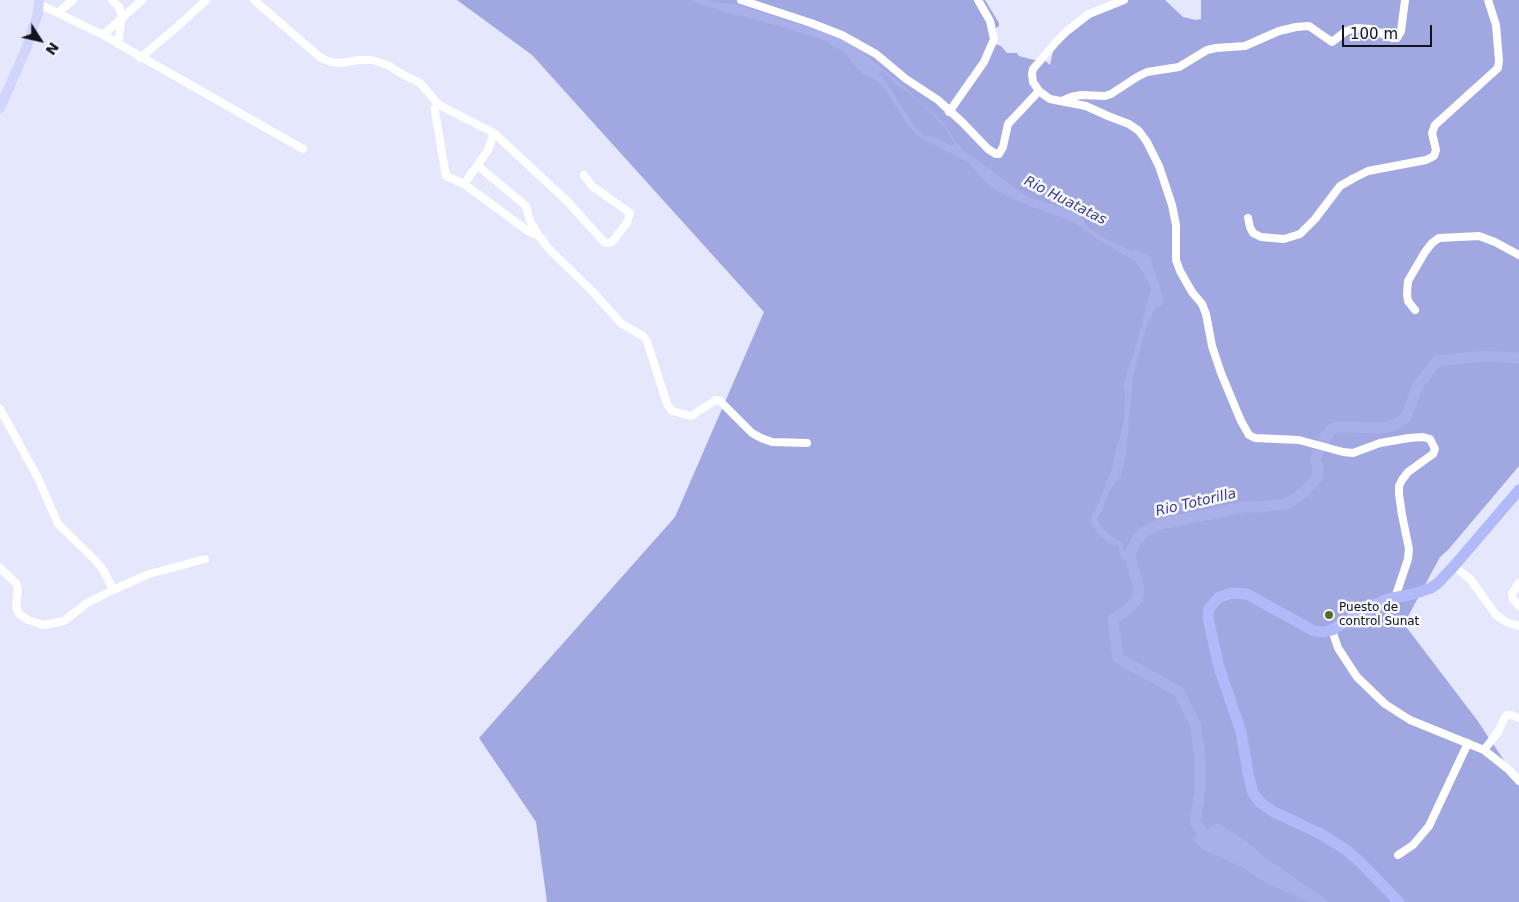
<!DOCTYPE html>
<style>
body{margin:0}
#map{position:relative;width:1519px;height:902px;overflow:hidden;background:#e5e8fc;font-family:"DejaVu Sans",sans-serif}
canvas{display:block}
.north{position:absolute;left:15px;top:15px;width:50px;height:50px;-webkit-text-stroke:4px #f5f6fb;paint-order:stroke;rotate:125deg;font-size:14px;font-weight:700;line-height:20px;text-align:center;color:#12131c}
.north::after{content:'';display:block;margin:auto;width:18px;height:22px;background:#12131c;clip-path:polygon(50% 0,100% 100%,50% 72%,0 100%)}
.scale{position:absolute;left:1342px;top:25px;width:90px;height:22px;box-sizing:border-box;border:2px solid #12131c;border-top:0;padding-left:6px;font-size:15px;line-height:18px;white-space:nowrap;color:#12131c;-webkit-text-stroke:4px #f5f6fb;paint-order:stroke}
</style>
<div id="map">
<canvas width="1519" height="902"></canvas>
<div class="north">N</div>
<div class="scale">100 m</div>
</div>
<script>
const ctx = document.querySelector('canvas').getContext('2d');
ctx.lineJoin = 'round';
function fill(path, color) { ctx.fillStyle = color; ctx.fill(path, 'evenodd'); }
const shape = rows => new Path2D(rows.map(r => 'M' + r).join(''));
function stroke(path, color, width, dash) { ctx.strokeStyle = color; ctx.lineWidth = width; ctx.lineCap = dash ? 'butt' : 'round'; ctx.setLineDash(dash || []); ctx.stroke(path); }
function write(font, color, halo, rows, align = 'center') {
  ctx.font = font + ' "DejaVu Sans",sans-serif'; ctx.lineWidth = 5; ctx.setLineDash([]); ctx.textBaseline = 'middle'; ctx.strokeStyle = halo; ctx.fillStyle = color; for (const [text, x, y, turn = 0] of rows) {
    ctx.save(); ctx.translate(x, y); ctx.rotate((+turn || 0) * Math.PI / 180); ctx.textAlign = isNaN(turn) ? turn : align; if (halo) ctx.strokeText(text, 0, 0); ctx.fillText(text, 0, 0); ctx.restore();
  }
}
fill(shape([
 [457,0,985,0,999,23,999,26,995,29,995,44,1001,46,1007,53,1017,53,1019,56,1034,60,1042,58,1050,65,1054,47,1083,15,1118,0,1165,0,1183,17,1196,20,1201,19,1201,0,1519,0,1519,466,1448,550,1440,557,1404,624,1477,720,1519,783,1519,902,547,902,536,822,479,738,675,517,764,312,532,55]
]), '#a1a7e0');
fill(shape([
 [688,0,708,0,712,2,739,5,781,19,835,35,856,47,908,90,945,125,954,139,964,151,994,172,1013,187,1028,197,1079,213,1086,225,1100,236,1131,251,1136,250,1147,254,1150,258,1163,297,1162,305,1156,308,1153,312,1145,330,1133,377,1126,455,1121,476,1109,492,1102,511,1097,519,1100,525,1112,537,1121,541,1123,545,1123,549,1130,556,1128,564,1120,555,1119,546,1107,542,1096,531,1091,523,1091,517,1099,502,1113,465,1115,452,1121,434,1124,418,1125,392,1123,385,1135,350,1151,289,1150,285,1143,272,1135,261,1098,240,1077,224,1013,199,990,187,967,161,923,139,915,133,908,126,885,89,874,78,865,75,856,67,844,52,822,39,755,19,731,14],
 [879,71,882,71,896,84,919,101,946,129,955,145,952,146,937,138,924,135,914,126,884,79,879,74],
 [1217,823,1242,838,1270,861,1330,902,1309,902,1266,883,1242,867,1205,851,1192,839]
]), '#a9afe9');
stroke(shape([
 [1212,845,1195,822,1200,791,1200,756,1195,723,1179,692,1118,658,1113,620,1128,609,1138,598,1139,589,1131,560,1131,551,1134,545,1138,538,1146,531,1160,524,1245,507,1258,507,1285,504,1292,501,1305,491,1317,478,1318,466,1315,459,1324,440,1331,429,1341,427,1382,428,1395,425,1406,417,1418,385,1437,361,1483,356,1519,358]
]), '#a9afe9', 11);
stroke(shape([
 [112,0,119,7,122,16,118,44],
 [254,0,321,58,331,62,341,63,359,60,372,60,388,65,400,73,420,83,439,105,494,133,567,201,605,243,608,243,612,242,627,223,630,213,592,186,584,175],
 [741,0,811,23,842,35,876,54,906,79,938,100,962,122,988,149,996,154,999,154,1003,147,1008,124,1039,91],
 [1124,0,1089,14,1067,31,1056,42,1033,69,1032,74,1033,82,1039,91,1050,99,1086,106,1108,116,1129,124,1139,131,1147,142,1159,166,1172,205,1176,225,1176,260,1180,271,1192,292,1202,304,1206,314,1212,346,1221,373,1241,421,1249,435,1255,438,1299,440,1343,452,1353,453,1380,443,1409,438,1423,437,1430,439,1435,449,1433,454,1408,472,1402,480,1399,486,1399,494,1402,515,1409,549,1408,559,1395,598],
 [39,4,103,35,303,149],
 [59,12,73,0],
 [103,35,142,0],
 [140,58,177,27,206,0],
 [1062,101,1071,97,1081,95,1105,96,1111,94,1137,77,1147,72,1179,67,1207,50,1216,48,1245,46,1279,31,1296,27,1309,26,1332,42,1346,31,1356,28,1371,29,1392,38,1397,38,1401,31,1405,0],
 [439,105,435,108,435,112,446,176,464,184,528,231,540,237,549,249,592,291,622,324,643,336,647,341,667,404,672,411,691,416,716,400,720,401,752,433,761,438,772,442,807,443],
 [949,112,984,62,994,39,990,21,978,0],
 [478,166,526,206,530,221,539,236],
 [464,184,488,150,494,133],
 [1248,218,1250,227,1253,233,1261,237,1284,239,1300,234,1315,219,1340,186,1354,178,1368,171,1426,160,1434,156,1436,150,1432,133,1435,125,1498,68,1499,60,1496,25,1488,0],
 [1415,310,1408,301,1407,294,1408,281,1425,252,1432,243,1439,238,1479,236,1495,242,1519,255],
 [0,409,38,478,58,524,94,559,104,571,113,590,149,574,205,559],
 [1454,566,1471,580,1496,615,1506,622,1519,626],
 [0,568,16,583,18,589,16,606,19,614,28,620,44,625,64,621,87,603,113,590],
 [1519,583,1512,594,1513,599,1519,606],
 [1332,630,1338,648,1357,677,1385,704,1410,720,1484,750,1508,769,1519,781],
 [1484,750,1498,732,1505,717,1507,715,1511,715,1519,718],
 [1398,855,1413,845,1429,826,1468,743]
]), '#fff', 8);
stroke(shape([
 [0,108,26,49,38,13,39,0]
]), '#d1d5fb', 10);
stroke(shape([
 [1399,902,1359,861,1346,850,1321,834,1274,812,1261,803,1253,793,1248,773,1241,732,1219,667,1214,645,1208,618,1209,609,1219,597,1232,593,1247,594,1314,631,1323,632,1332,630,1373,605,1388,599,1413,594,1431,588,1438,583,1454,566,1519,490]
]), '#b2b9f9', 11);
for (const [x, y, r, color] of [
 [1329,615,5,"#566d1d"]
]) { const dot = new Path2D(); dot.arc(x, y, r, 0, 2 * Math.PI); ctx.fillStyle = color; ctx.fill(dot); stroke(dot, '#f5f6fb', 2); }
write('12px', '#12131c', '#f5f6fb', [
 ["Puesto de",1339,608],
 ["control Sunat",1339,622]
], 'left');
write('italic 14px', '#3d3e82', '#f5f6fb', [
 ["Rio Huatatas",1065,201,27],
 ["Rio Totorilla",1196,503,-13]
]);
</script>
